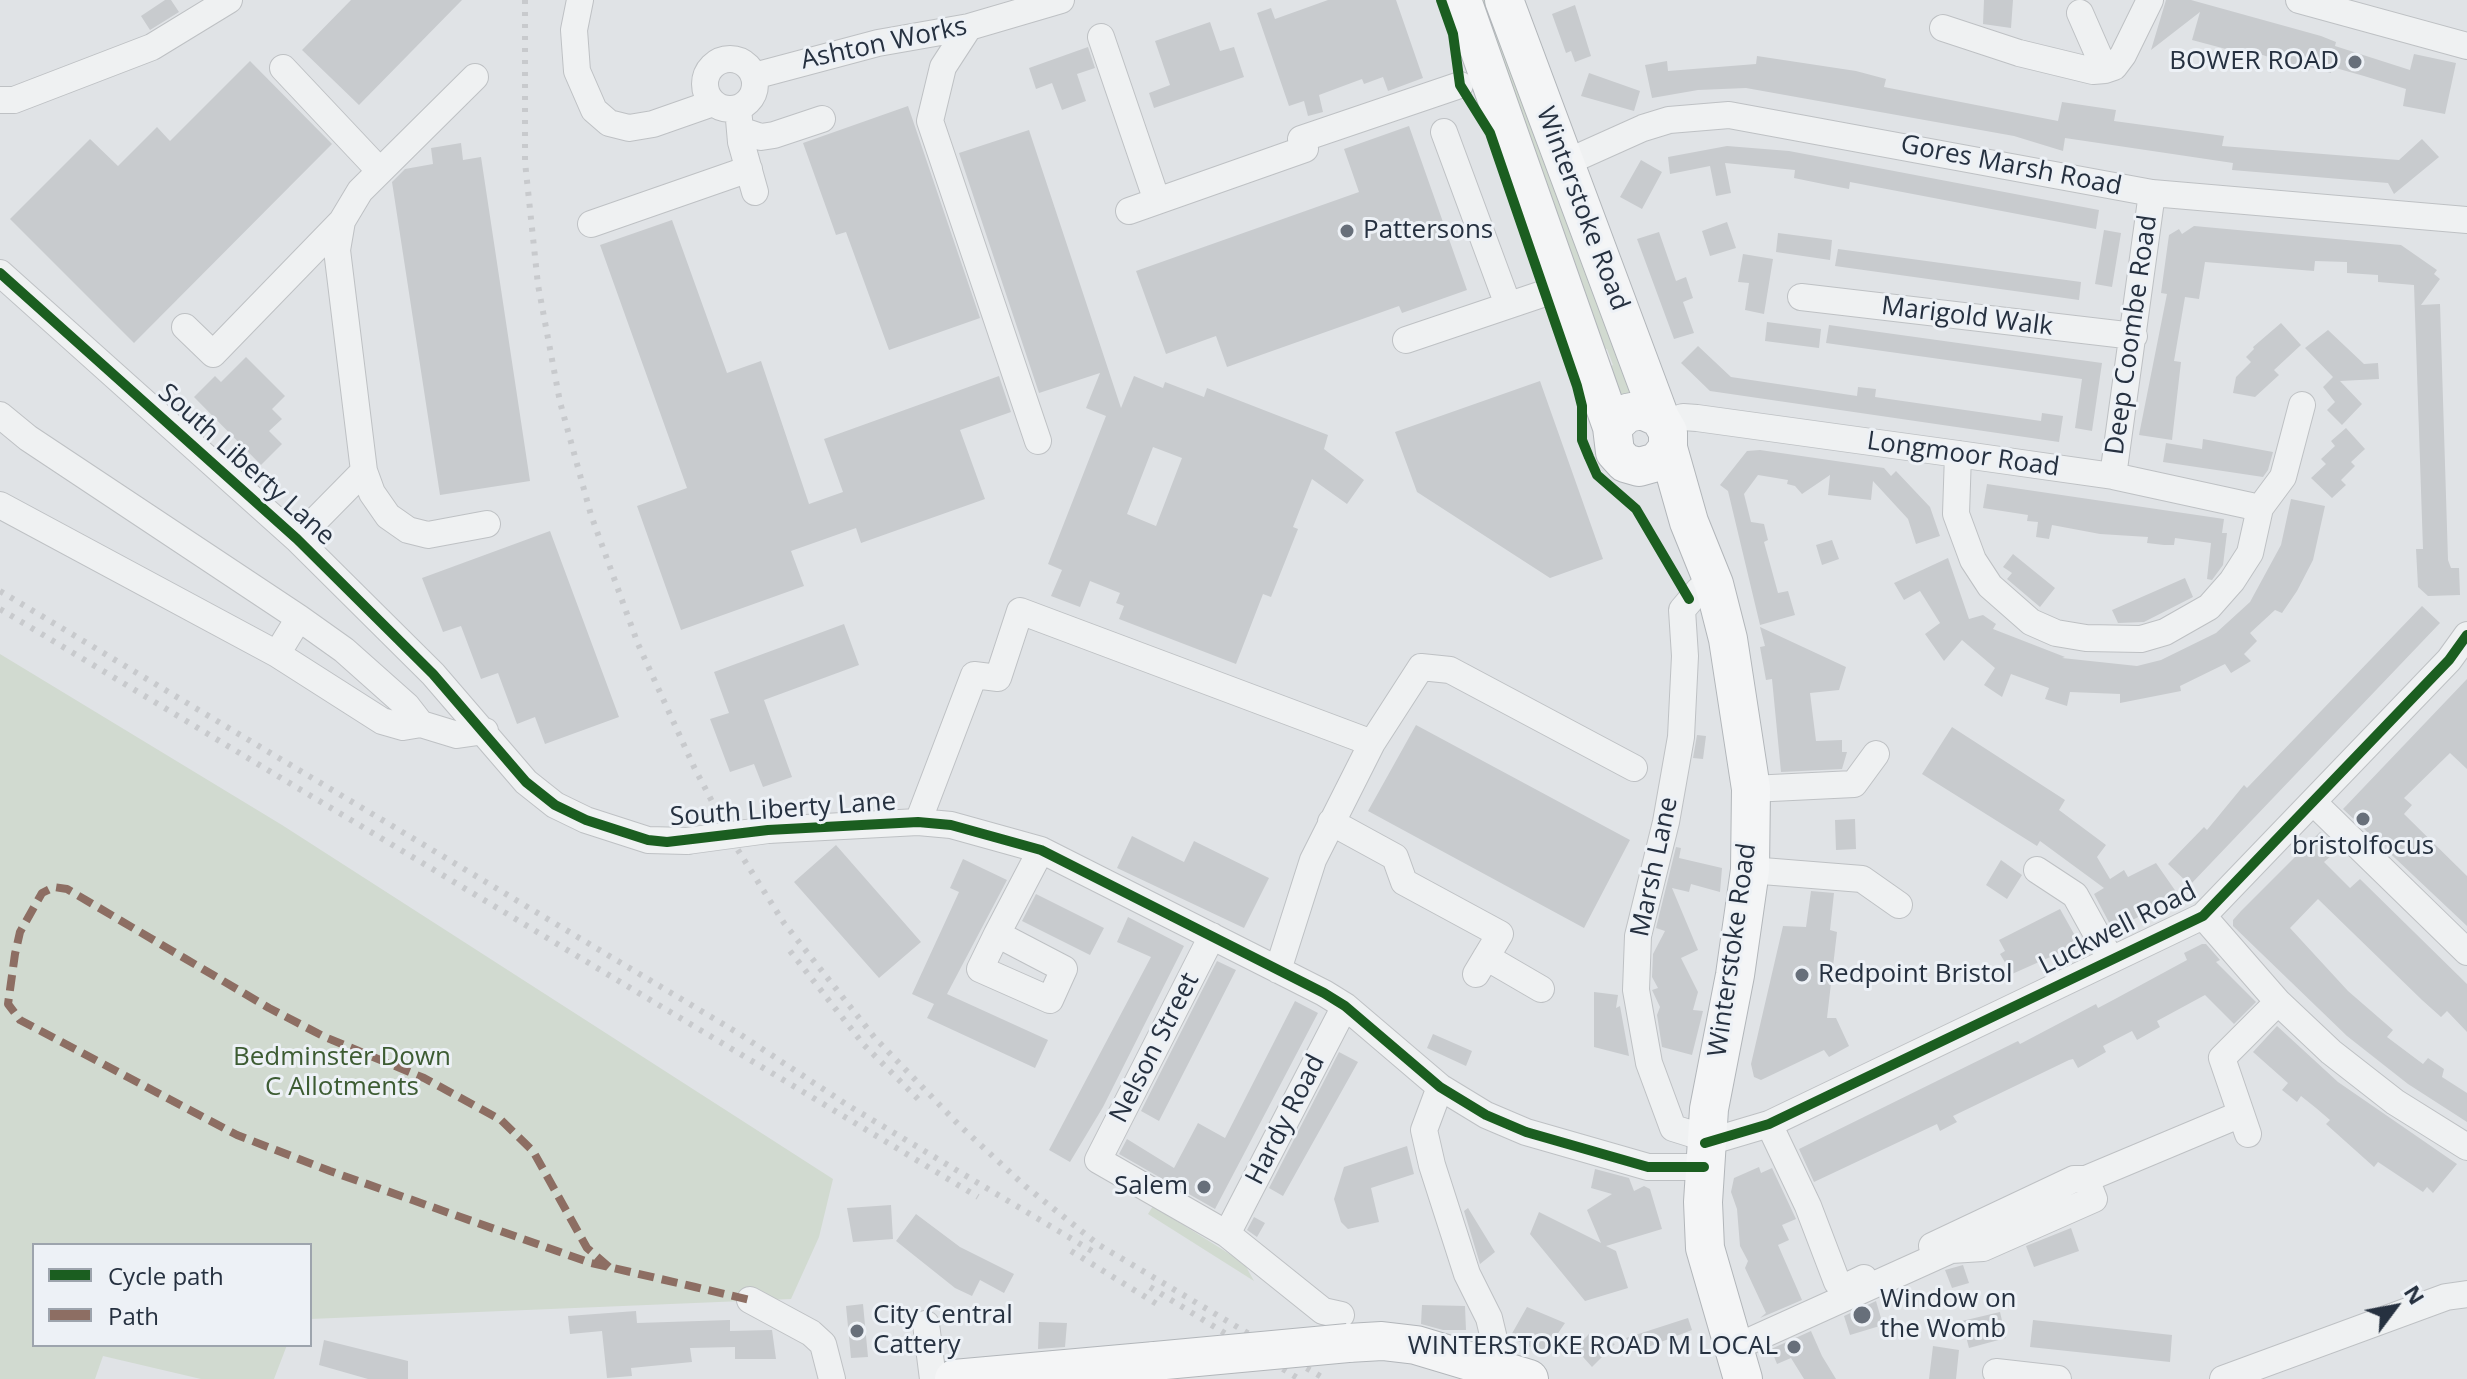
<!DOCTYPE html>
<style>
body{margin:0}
#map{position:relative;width:2467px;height:1379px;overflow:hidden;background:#e0e3e6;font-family:"Open Sans",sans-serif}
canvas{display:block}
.legend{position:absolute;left:32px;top:1243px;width:280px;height:104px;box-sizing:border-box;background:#edf1f6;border:2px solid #9da4ad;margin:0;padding:10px 14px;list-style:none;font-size:24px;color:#263140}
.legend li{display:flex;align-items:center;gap:16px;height:40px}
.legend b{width:40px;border:2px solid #9da4ad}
.north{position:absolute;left:2355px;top:1267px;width:80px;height:80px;-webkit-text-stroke:6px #edf1f6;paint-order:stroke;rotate:58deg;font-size:22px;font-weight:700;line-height:32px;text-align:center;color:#263140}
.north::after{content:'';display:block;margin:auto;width:28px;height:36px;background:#263140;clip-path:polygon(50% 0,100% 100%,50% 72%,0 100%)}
</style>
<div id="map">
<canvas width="2467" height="1379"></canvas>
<ul class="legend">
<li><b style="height:10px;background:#1b5e20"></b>Cycle path</li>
<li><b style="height:10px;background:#8d6e63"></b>Path</li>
</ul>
<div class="north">N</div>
</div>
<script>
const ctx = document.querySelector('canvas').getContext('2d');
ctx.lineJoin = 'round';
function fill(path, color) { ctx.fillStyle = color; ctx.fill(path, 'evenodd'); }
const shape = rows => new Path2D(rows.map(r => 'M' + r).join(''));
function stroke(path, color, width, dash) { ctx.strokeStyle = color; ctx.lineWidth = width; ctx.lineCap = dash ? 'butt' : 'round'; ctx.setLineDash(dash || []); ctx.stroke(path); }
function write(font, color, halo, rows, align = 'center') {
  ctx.font = font + ' "Open Sans",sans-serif'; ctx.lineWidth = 6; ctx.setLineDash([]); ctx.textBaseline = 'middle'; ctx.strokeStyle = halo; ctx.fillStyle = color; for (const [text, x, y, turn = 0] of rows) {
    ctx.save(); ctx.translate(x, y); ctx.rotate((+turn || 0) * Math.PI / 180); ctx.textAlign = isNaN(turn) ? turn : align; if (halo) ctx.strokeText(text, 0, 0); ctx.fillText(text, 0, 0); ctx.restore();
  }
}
fill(shape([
 [1475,0,1497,0,1638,398,1619,404,1607,368,1613,365,1607,349,1600,351],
 [0,654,282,825,833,1179,819,1237,791,1299,310,1319,310,1245,34,1245,34,1345,287,1345,274,1379,201,1379,103,1356,95,1379,0,1379],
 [1153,1206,1244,1263,1254,1281,1148,1214]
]), '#d1dad0');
fill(shape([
 [165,0,171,0,179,12,150,30,141,16],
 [351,0,462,0,359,105,302,50],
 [1328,0,1396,0,1423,78,1388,91,1383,77,1364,84,1362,79,1319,95,1323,112,1308,116,1304,101,1289,106,1257,13,1271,8,1275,19],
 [1984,0,2013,0,2011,28,1983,24],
 [2166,0,2191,0,2321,36,2336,42,2335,46,2410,70,2414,54,2456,63,2445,114,2403,106,2406,89,2364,76,2332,67,2331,73,2310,67,2309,71,2257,53,2256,57,2192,40,2200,12,2151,50],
 [1575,5,1591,56,1575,62,1571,51,1566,53,1552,14],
 [1210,22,1220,51,1234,47,1244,77,1154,108,1149,93,1170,85,1155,41],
 [1088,47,1095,68,1077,74,1086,101,1062,110,1052,83,1036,89,1029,68],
 [1757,56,1856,71,1886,79,1884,87,2058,121,2062,102,2116,110,2114,121,2224,136,2222,146,2399,160,2422,139,2439,157,2394,194,2388,183,2232,170,2233,163,2065,138,2063,151,2014,136,1746,88,1698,90,1652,98,1645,65,1667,61,1668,71,1756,64],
 [250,61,332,144,134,343,10,219,90,139,118,166,157,127,170,141],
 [1589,73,1640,91,1634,111,1581,96],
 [908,106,980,318,889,350,846,232,836,235,803,143],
 [1409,126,1467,290,1402,313,1399,306,1227,367,1216,336,1166,354,1136,271,1359,192,1344,149],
 [1029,130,1121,408,1134,376,1163,388,1165,382,1204,397,1207,388,1328,435,1324,449,1364,480,1347,504,1312,479,1293,527,1298,529,1271,597,1263,594,1236,664,1119,619,1124,606,1116,603,1120,593,1090,581,1080,607,1051,596,1062,570,1048,564,1106,416,1086,408,1100,373,1039,393,959,153],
 [1153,447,1182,458,1156,526,1127,514],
 [461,143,463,160,481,157,530,481,440,495,392,182,405,169,433,164,431,148],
 [1727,146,1789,151,2099,210,2096,229,1850,182,1849,189,1828,185,1794,178,1795,170,1725,163,1731,193,1716,196,1710,166,1670,174,1668,157],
 [1641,160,1662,172,1642,209,1620,197],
 [672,220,727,373,761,361,809,504,843,492,824,439,999,376,1011,412,960,430,985,499,861,543,856,528,791,551,804,586,681,630,637,506,687,488,600,245],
 [1727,222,1736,248,1710,256,1702,231],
 [2194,226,2401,245,2437,270,2434,274,2440,279,2421,305,2440,304,2448,560,2451,568,2459,568,2460,595,2428,596,2418,587,2416,549,2423,549,2414,285,2378,282,2378,275,2347,273,2347,262,2315,261,2314,271,2205,262,2199,299,2185,297,2174,361,2181,362,2172,440,2139,435,2167,294,2161,293,2169,235,2179,229,2182,234],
 [2104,230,2121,233,2112,287,2095,284],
 [1659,232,1676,281,1686,277,1693,298,1683,302,1694,333,1674,339,1637,239],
 [1778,233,1832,240,1830,260,1776,252],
 [1838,249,2081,282,2079,300,1835,266],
 [1743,254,1773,259,1764,314,1745,310,1749,283,1738,282],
 [1767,322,1821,329,1819,348,1765,341],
 [2281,323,2301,345,2274,370,2279,375,2255,397,2233,393,2236,377,2251,362,2246,357,2254,349,2253,347],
 [1829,325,2102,363,2092,431,2075,428,2082,379,1826,343],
 [2328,330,2364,364,2378,363,2379,379,2340,381,2362,404,2342,425,2327,410,2335,402,2323,387,2333,377,2305,348],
 [1698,346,1731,377,1857,396,1858,387,1876,389,1875,397,2041,421,2042,413,2063,416,2059,442,1710,391,1681,363],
 [246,357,285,396,272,409,282,419,269,431,282,444,261,465,194,397,215,376,221,382],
 [1540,381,1603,559,1550,578,1417,492,1395,432],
 [2346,428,2365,449,2351,462,2355,466,2341,480,2346,485,2332,498,2311,478,2326,464,2321,459,2335,446,2331,441],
 [2203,439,2273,452,2268,470,2263,477,2163,462,2166,443,2202,449],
 [1760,450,1884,468,1891,476,1896,471,1930,507,1940,536,1916,544,1908,519,1873,481,1871,500,1828,495,1830,475,1802,494,1795,486,1787,484,1788,480,1758,475,1744,494,1751,522,1764,524,1768,540,1764,542,1778,593,1788,591,1795,615,1760,625,1728,491,1720,485,1747,451],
 [1987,484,2224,519,2222,533,2227,533,2223,565,2212,580,2207,579,2211,543,2175,538,2174,545,2164,545,2147,543,2148,537,2100,534,2052,525,2049,539,2036,537,2038,522,2027,521,2028,515,1983,508],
 [2291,499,2325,506,2313,560,2297,591,2282,613,2275,610,2250,633,2257,641,2244,654,2251,661,2231,673,2225,664,2180,686,2181,691,2120,703,2120,694,2070,692,2067,706,2045,699,2049,688,2011,674,2002,697,1984,685,1995,668,1962,640,1944,661,1925,634,1940,623,1920,591,1904,600,1894,583,1948,558,1969,619,1983,615,1996,624,1993,629,2065,657,2062,658,2137,666,2161,660,2216,633,2250,602,2281,545],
 [550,531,619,717,545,744,535,717,517,724,498,673,481,679,461,626,443,632,422,578],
 [1832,540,1839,559,1822,565,1816,545],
 [2013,554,2055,588,2040,607,2007,579,2012,573,2003,567],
 [2185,578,2193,597,2144,622,2118,623,2112,610],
 [2422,606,2440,623,2190,885,2168,864,2204,827,2207,830,2244,785,2247,788],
 [844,624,859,665,764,700,792,777,763,787,754,764,730,772,710,719,729,713,714,672],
 [1760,627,1846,667,1839,690,1810,693,1816,741,1842,740,1842,752,1847,752,1842,769,1781,772,1772,679,1766,680,1760,647,1765,646],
 [2467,679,2467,769,2450,753,2404,798,2412,805,2404,814,2467,876,2467,926,2343,809],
 [1416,725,1630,840,1584,928,1368,811],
 [1952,727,2065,800,2059,810,2106,845,2097,857,2110,879,2124,870,2128,877,2156,863,2179,896,2113,930,2094,894,2104,888,2040,841,2037,846,1922,774],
 [1697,735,1706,736,1703,759,1693,758],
 [1855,819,1856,849,1836,850,1835,820],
 [2320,832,2338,850,2324,862,2350,888,2360,879,2467,984,2467,1032,2447,1011,2441,1017,2422,1000,2318,899,2290,928,2348,991,2393,1030,2387,1037,2423,1064,2428,1058,2444,1069,2442,1077,2467,1093,2467,1122,2408,1084,2347,1036,2233,926,2233,920,2241,911],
 [1132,836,1184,862,1194,841,1269,878,1244,928,1117,868],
 [836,845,921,942,879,978,794,882],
 [1676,847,1681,848,1679,858,1722,868,1720,892,1691,884,1689,892,1672,888,1698,950,1681,958,1698,992,1693,1010,1703,1011,1692,1055,1662,1047,1657,1015,1660,1007,1652,990,1658,988,1652,977,1653,954,1665,931,1656,928],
 [963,859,1007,880,947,994,1048,1040,1035,1068,927,1018,934,1004,912,994,959,892,950,888],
 [2001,860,2022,875,2007,899,1986,885],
 [1811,891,1834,893,1830,930,1837,932,1827,1018,1836,1018,1849,1046,1829,1057,1824,1050,1761,1080,1754,1077,1751,1064,1783,926,1806,927],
 [1036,894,1104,928,1090,955,1022,921],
 [2060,909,2078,941,2057,954,2012,974,2000,954,2005,951,1999,940],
 [1128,917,1184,946,1103,1107,1070,1162,1049,1150,1151,957,1117,942],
 [2202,944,2206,944,2220,960,2216,962,2256,1002,2234,1024,2205,995,2157,1021,2160,1027,2137,1040,2132,1031,2103,1046,2106,1052,2078,1068,2073,1059,2069,1060,1953,1116,1957,1122,1940,1131,1937,1124,1814,1182,1799,1149,2018,1041,2020,1044,2096,1004,2098,1008,2115,999,2187,960,2184,953],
 [1217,961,1236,970,1159,1121,1141,1111],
 [1594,992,1618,995,1616,1008,1620,1006,1629,1056,1594,1047],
 [1295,1001,1318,1013,1215,1209,1119,1154,1127,1139,1174,1168,1198,1123,1225,1138],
 [2277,1026,2338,1082,2457,1164,2433,1193,2427,1187,2423,1192,2378,1162,2374,1167,2326,1124,2330,1120,2316,1108,2301,1096,2297,1102,2282,1090,2288,1083,2253,1052],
 [1433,1034,1472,1051,1466,1066,1427,1048],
 [1339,1052,1358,1062,1283,1196,1269,1188],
 [1407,1146,1414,1174,1371,1188,1379,1222,1348,1229,1341,1222,1334,1199,1344,1167],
 [1759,1167,1761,1173,1772,1168,1796,1219,1782,1225,1789,1240,1778,1245,1802,1300,1760,1318,1766,1313,1745,1268,1748,1261,1740,1246,1737,1209,1731,1192,1734,1178],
 [1595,1169,1629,1178,1634,1191,1644,1186,1650,1189,1662,1229,1606,1246,1616,1251,1628,1288,1585,1301,1530,1234,1539,1212,1601,1243,1587,1210,1612,1194,1591,1188],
 [891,1205,893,1239,853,1242,847,1208],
 [1468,1208,1495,1252,1480,1264,1464,1211],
 [916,1214,960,1247,1014,1274,1004,1293,980,1280,972,1296,955,1288,896,1241],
 [1254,1217,1265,1223,1257,1237,1247,1230],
 [2071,1228,2079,1251,2034,1267,2026,1246],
 [1963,1265,1969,1283,1952,1288,1945,1270],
 [1876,1301,1883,1325,1850,1335,1844,1316],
 [863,1304,868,1357,851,1358,846,1306],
 [1422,1305,1465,1306,1466,1330,1443,1330,1421,1324],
 [1527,1307,1565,1323,1544,1354,1510,1337],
 [636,1311,637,1323,730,1320,730,1331,772,1330,776,1359,735,1359,735,1347,690,1348,692,1362,631,1368,632,1376,607,1378,602,1331,570,1334,568,1316],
 [2000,1312,2006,1338,1969,1348,1962,1321],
 [1688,1318,1692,1330,1635,1352,1626,1338],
 [2033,1320,2172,1335,2170,1362,2030,1347],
 [1039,1322,1067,1323,1065,1347,1038,1349],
 [1811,1331,1822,1356,1836,1379,1804,1379,1791,1358,1777,1364,1771,1349],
 [1589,1334,1615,1344,1592,1367,1575,1348],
 [324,1340,408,1361,408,1379,368,1379,319,1365],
 [1933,1346,1959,1350,1956,1379,1929,1379]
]), '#c8cbce');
const minor = shape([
 [580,0,574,30,577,71,594,110,609,123,629,128,653,124,713,103],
 [2299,0,2467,46],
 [2080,13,2105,70],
 [969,27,943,67,930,121,1038,441],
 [1943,28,2019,53,2093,71,2105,70,2114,67,2123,55,2150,0],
 [1101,37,1157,201],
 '705 84a25 25 0 1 1 50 0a25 25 0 1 1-50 0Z',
 [283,68,380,171],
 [754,76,878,43,969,27,1061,0],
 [475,77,360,191,342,221,337,250,364,471,372,493,388,516,408,530,428,535,487,524],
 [0,100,14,100,152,47,229,0],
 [738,108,741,142,755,192],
 [740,130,761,137,774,135,822,119],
 [1444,132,1508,305],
 [1565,163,1643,128,1669,120,1729,115,2152,193,2467,220],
 [1129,211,1305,149,1301,139,1460,85],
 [591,224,749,169],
 [0,273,297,539,433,674,526,782,555,805,586,820,648,840,687,841],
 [1801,297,2134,336],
 [185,327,213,354,342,221],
 [1406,340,1563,287],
 [0,415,28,438,299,618],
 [1664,423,1683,417,1697,418,1958,454,2113,476,2260,508],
 [1958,454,1956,514,1973,560,1990,586,2031,622,2056,633,2086,638,2141,639,2165,632,2209,607,2232,581,2250,553,2260,508],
 [2113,476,2152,193],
 [0,505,277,654],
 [2260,508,2283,477,2302,405],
 [297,539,364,471],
 [421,724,407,706,344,650,299,618,277,654,382,721,403,727,421,724,457,735,485,731],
 [1751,789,1854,784,1876,754],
 [2314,803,2467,952],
 [918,822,974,675,998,678,1020,611,1372,743],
 [1331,822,1395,857,1404,882,1500,934,1476,974],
 [768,830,918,822,951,825,1041,850,1324,993,1345,1006,1440,1087,1486,1115,1526,1132,1648,1167,1704,1167],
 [1750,870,1862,879,1899,905],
 [2037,870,2075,895,2111,960],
 [2203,916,2278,1002,2331,1052,2395,1102,2467,1147],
 [997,934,1064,969,1050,1000,980,969,997,934,1041,850],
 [1212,936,1098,1160,1227,1234,1323,1311,1341,1315],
 [1486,957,1541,989],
 [1278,970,1313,860,1372,743,1421,667,1450,670,1634,768],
 [1440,1087,1424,1130,1432,1165,1467,1274,1489,1318,1495,1343,1492,1366],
 [1769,1124,1808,1206,1837,1282,1843,1288,1864,1278],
 [2248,1134,2222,1058,2278,1002],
 [1705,1138,1673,1128,1649,1063,1636,990,1638,936,1666,822,1681,737,1685,656,1682,610,1699,590,1714,584],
 [1705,1143,1769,1124,2203,916,2449,660,2467,635],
 [1227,1234,1345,1006],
 [1932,1246,2074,1179,2086,1179],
 [750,1300,811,1333,823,1344,832,1379],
 [926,1324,933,1379],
 [1734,1348,1951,1250,1983,1248,2094,1199,2086,1179,2241,1114],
 [1996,1372,2058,1379],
 [2223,1379,2446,1297,2467,1294]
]);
const highway = shape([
 [1462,0,1612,427,1615,452,1625,463,1639,467,1657,462,1668,448],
 [1504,0,1660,418],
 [1612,427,1627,413,1642,410,1660,418,1668,432,1668,448,1689,522,1714,584,1728,639,1751,789,1750,870,1735,975,1709,1109,1703,1202,1705,1248,1743,1379],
 [1348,1343,1382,1341,1416,1345,1529,1379],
 [954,1379,1155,1361]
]);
stroke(minor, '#bec1c4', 28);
stroke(highway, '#b2b6ba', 40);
stroke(minor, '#eff1f2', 26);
stroke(highway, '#f4f5f6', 38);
stroke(shape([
 [525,0,525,162,538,285,560,402,591,515,638,644,694,767,736,847,784,923,875,1038,959,1125,1025,1186,1099,1245,1325,1379],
 [0,591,738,1033,849,1106,1092,1251],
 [0,609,978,1197],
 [790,951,864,1045,921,1102],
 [1071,1251,1160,1306],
 [1150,1287,1299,1379]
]), '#c8cacd', 6, [4, 8]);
const minorBridge = shape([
 [687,841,768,830]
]);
const highwayBridge = shape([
 [1155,1361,1348,1343]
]);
stroke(minorBridge, '#bec1c4', 28, []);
stroke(highwayBridge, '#b2b6ba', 40, []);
stroke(minorBridge, '#eff1f2', 26);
stroke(highwayBridge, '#f4f5f6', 38);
stroke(shape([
 [609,1267,587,1248,533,1151,501,1120,424,1078,325,1037,269,1008,67,889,54,887,42,893,20,932,15,954,8,1004,20,1020,237,1135,330,1171,591,1263,609,1267,695,1287,750,1300]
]), '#8d6e63', 8, [16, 8]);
stroke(shape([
 [1441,0,1453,34,1460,85,1490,133,1577,386,1582,406,1582,440,1589,457,1597,475,1636,509,1689,599],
 [0,273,297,539,433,674,526,782,555,805,586,820,648,840,667,842,768,830,918,822,951,825,1041,850,1324,993,1345,1006,1440,1087,1486,1115,1526,1132,1648,1167,1704,1167],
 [1705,1143,1769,1124,2203,916,2449,660,2467,635]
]), '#1b5e20', 10);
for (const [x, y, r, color] of [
 [2355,62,8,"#676f7a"],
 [1347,231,8,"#676f7a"],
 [2363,819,8,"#676f7a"],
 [1802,975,8,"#676f7a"],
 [1204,1187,8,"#676f7a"],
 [1862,1315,10,"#676f7a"],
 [857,1331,8,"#676f7a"],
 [1794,1347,8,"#676f7a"]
]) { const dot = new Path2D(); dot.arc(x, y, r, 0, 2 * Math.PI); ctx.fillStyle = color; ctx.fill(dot); stroke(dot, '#edf1f6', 3); }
write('26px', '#263140', '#edf1f6', [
 ["Ashton Works",884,44,-12],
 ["Gores Marsh Road",2011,166,11],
 ["Winterstoke Road",1582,209,69],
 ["Marigold Walk",1967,317,7],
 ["Deep Coombe Road",2132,335,-82],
 ["Longmoor Road",1963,455,8],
 ["South Liberty Lane",246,465,42],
 ["South Liberty Lane",783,810,-4],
 ["Marsh Lane",1655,867,-78],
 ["Luckwell Road",2118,929,-27],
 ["Winterstoke Road",1733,950,-82],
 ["Nelson Street",1155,1048,-63],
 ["Hardy Road",1286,1120,-63]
]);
write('26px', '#263140', '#edf1f6', [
 ["BOWER ROAD",2339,62,"right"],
 ["Pattersons",1363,231],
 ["bristolfocus",2363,847,"center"],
 ["Redpoint Bristol",1818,975],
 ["Salem",1188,1187,"right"],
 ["Window on",1880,1300],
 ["the Womb",1880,1330],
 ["City Central",873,1316],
 ["Cattery",873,1346],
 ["WINTERSTOKE ROAD M LOCAL",1778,1347,"right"]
], 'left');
write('26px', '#3d5c33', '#edf1f6', [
 ["Bedminster Down",342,1058],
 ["C Allotments",342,1088]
]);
</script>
